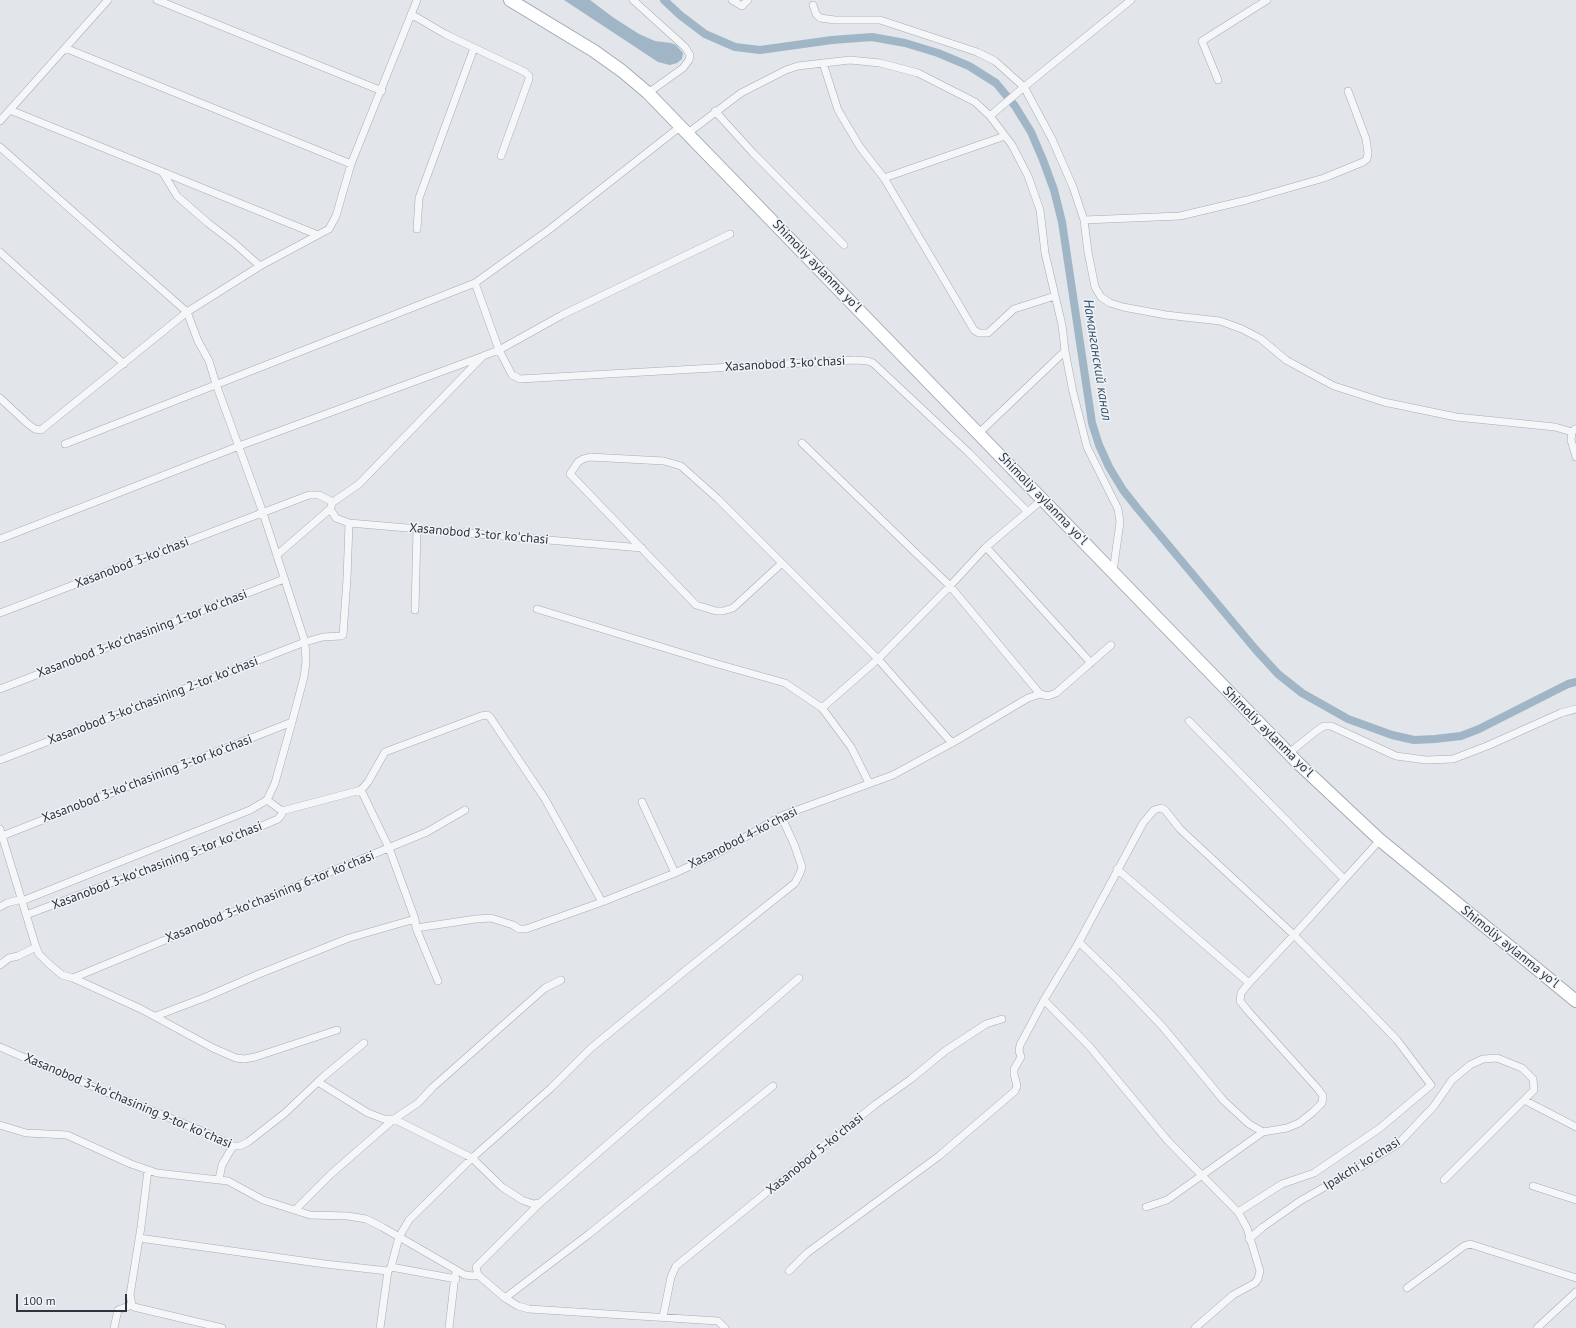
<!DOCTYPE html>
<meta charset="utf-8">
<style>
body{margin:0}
#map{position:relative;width:1576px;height:1328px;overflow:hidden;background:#e2e5e9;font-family:"PT Sans",sans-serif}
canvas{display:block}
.scale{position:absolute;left:16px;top:1294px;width:111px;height:18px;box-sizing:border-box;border:2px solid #2c343f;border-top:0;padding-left:5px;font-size:12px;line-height:14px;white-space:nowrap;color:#2c343f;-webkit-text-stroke:3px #f1f4f7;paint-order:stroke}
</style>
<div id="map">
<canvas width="1576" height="1328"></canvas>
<div class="scale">100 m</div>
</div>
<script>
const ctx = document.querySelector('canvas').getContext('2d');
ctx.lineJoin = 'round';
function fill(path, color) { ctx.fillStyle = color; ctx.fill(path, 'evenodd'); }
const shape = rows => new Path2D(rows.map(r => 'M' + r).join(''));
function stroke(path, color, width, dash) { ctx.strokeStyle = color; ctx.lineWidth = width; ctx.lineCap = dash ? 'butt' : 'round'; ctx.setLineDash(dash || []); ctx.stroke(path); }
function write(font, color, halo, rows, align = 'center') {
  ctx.font = font + ' "PT Sans",sans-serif'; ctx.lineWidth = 3; ctx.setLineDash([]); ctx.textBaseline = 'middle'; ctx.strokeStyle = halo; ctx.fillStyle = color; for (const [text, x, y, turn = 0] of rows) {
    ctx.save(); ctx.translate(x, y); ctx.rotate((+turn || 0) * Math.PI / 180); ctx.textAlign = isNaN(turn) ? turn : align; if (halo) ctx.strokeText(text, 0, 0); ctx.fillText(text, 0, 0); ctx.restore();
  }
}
fill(shape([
 [564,0,590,0,614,18,639,34,655,41,671,43,676,45,683,53,682,59,677,63,670,65,658,62]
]), '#a0b5c5');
stroke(shape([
 [664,0,680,15,705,34,735,47,760,50,832,40,872,37,905,43,938,53,969,66,996,83,1015,106,1031,132,1043,160,1054,190,1062,222,1092,423,1099,445,1109,467,1123,490,1138,509,1256,650,1278,674,1302,693,1348,719,1392,735,1414,740,1435,739,1461,736,1479,729,1568,684,1576,682]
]), '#a0b5c5', 8);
const minor = shape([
 [157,0,382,91],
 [633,0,685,47,690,55,689,60,683,68,648,93],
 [732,0,742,6,748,0],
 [1131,0,1024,87,1052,139,1073,187,1084,220,1088,252,1095,287,1101,297,1110,303,1123,307,1166,315,1220,321,1242,329,1261,339,1286,360,1334,386,1384,402,1456,417,1555,427,1572,432],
 [813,5,816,14,820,18,835,20,880,20,977,52,995,61,1024,87,990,116],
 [411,14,445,34,525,72,529,76,529,79,501,156],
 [65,48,351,164],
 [823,63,838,110,860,147,884,178,974,330,979,333,988,333,1014,309,1055,296],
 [1218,80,1202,41,1267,0],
 [10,110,318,235],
 [715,111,753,153,844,245],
 [0,121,108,0],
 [688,133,741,93,786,70,798,66,850,60,880,63,918,73,975,102,990,116,1012,145,1028,176,1040,210,1045,253,1062,325,1065,351,1073,392,1087,447,1118,509,1120,522,1113,572],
 [0,147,187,312,198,341,209,361,216,384,263,513,305,642,306,662,304,677,292,722,275,783,267,800,250,810,22,901],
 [163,173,177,196,208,223,234,243,260,266],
 [884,178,1005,136],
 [1084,220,1180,216,1247,200,1324,178,1363,162,1367,159,1368,153,1366,139,1348,91],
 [417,229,419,198,474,48],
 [0,252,124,364],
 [475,283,499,350,512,375,520,379,855,360,868,361,873,363,968,452,1028,512],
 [0,398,28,424,35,429,41,430,187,312,260,266,329,229,336,216,351,164,417,0],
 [1575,429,1572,432,1571,440,1576,457],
 [979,433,1065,351],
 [802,443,950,586,1040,694],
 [65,444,475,283,550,229,681,126],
 [1043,499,986,547,1091,663],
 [333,502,330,509,336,518,349,523,642,548],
 [0,539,239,446,481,357],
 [277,555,330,509],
 [782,563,733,608,723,611,716,611,696,605,570,474,578,462,583,459,590,457,664,461,681,466,718,499,878,659,952,743],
 [537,609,714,663,785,683,822,708],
 [415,610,417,529],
 [0,613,309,495,319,495,333,502,359,484,483,356,499,350,562,315,730,234],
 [0,689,284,579],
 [1189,721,1344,879],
 [1289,753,1315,732,1324,726,1331,726,1396,756,1426,760,1453,759,1487,746,1561,713,1576,709],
 [0,760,305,642,323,637,341,636,343,635,347,579,349,523],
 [869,783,851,747,822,708,878,659,950,586,986,547],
 [361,790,389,848,415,919,416,928,438,981],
 [267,800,282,811,361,790,368,782,385,752,481,716,487,715,490,717,545,799,602,902],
 [642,802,675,873],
 [0,829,36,947,39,954,49,964,62,975,73,978,141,1009,213,1048,236,1058,244,1059,255,1057,337,1030],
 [2,836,292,722],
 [1117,869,1249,983,1294,935,1380,840],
 [0,907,7,903,22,899],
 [26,915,108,884,161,866,264,825,278,819,282,814,282,811],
 [416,928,476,919,491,918,513,925,519,929,526,929,602,902,675,873,718,853,781,816,893,775,952,743,1028,698,1040,694,1048,696,1056,693,1111,645],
 [1079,942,1118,980,1162,1026,1224,1101,1249,1124,1263,1132],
 [0,965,9,958,18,956,36,947],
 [73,978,427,832,465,810],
 [1044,1000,1090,1047,1168,1141,1238,1212],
 [156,1016,206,997,259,974,349,938,415,919],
 [0,1047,57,1072,209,1134,233,1146,240,1146,248,1142,285,1113,323,1077,364,1043],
 [318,1082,368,1113,384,1119,394,1119,472,1158,502,1187,522,1200,533,1204,540,1203],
 [0,1125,26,1133,67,1135,131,1164,157,1173,228,1181,263,1200,310,1215,348,1216,366,1219,382,1227,465,1275,473,1276,478,1275],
 [148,1170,141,1227,130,1295,132,1305,134,1307,222,1328],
 [219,1179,222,1165,233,1146],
 [1444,1180,1524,1100],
 [1533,1186,1576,1200],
 [1146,1207,1167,1200,1263,1132,1287,1128,1299,1123,1313,1112,1322,1103,1323,1096,1318,1089,1248,1011,1240,1001,1241,993,1249,983],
 [295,1210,331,1174,394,1119,418,1103,433,1087,545,988,561,980],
 [139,1238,325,1264,388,1271,380,1328],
 [1249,1239,1263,1227,1300,1201,1360,1167,1399,1143,1434,1106,1452,1080,1470,1065,1483,1059,1497,1058,1522,1068,1533,1079,1534,1090,1524,1100,1576,1127],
 [391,1267,456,1279],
 [388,1271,391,1267,399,1237,409,1220,472,1158,551,1088,591,1048,686,970,795,883,800,873,802,867,794,844,781,816],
 [789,1271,807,1253,939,1156,1015,1091,1017,1086,1014,1074,1014,1069,1021,1057,1019,1051,1020,1045,1044,1000,1079,942,1143,823,1154,810,1161,808,1165,810,1180,829,1294,935,1370,1012,1397,1040,1431,1085,1380,1128,1314,1173,1282,1184,1238,1212,1247,1228,1260,1271,1258,1279,1255,1283,1233,1295,1195,1328],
 [1407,1288,1464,1246,1470,1244,1576,1278],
 [505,1298,589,1234,773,1086],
 [663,1317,671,1277,676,1266,831,1140,876,1104,911,1079,945,1051,986,1024,1002,1019],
 [114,1328,118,1310,132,1305],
 [449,1328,455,1275],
 [725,1328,718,1321,529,1309,518,1306,505,1298,478,1275,476,1267,540,1203,799,978],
 [1537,1328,1576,1292]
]);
const primary = shape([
 [510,0,594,51,622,71,648,93,1298,763,1380,840,1576,1001]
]);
stroke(minor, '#a8acb3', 8);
stroke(primary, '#a2aab4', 14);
stroke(minor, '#f4f6f8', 7);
stroke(primary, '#fff', 12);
write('13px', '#2c343f', '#f1f4f7', [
 ["Shimoliy aylanma yoʻl",817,266,46],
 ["Xasanobod 3-koʻchasi",785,364,-3],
 ["Shimoliy aylanma yoʻl",1043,499,46],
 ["Xasanobod 3-tor koʻchasi",479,534,5],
 ["Xasanobod 3-koʻchasi",132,563,-21],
 ["Xasanobod 3-koʻchasining 1-tor koʻchasi",142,634,-21],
 ["Xasanobod 3-koʻchasining 2-tor koʻchasi",153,701,-21],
 ["Shimoliy aylanma yoʻl",1268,732,45],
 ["Xasanobod 3-koʻchasining 3-tor koʻchasi",147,779,-21],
 ["Xasanobod 4-koʻchasi",743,838,-27],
 ["Xasanobod 3-koʻchasining 5-tor koʻchasi",157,866,-21],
 ["Xasanobod 3-koʻchasining 6-tor koʻchasi",270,897,-22],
 ["Shimoliy aylanma yoʻl",1510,947,39],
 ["Xasanobod 3-koʻchasining 9-tor koʻchasi",128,1101,23],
 ["Xasanobod 5-koʻchasi",815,1154,-39],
 ["Ipakchi koʻchasi",1362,1164,-32]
]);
write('italic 14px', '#39556f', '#f1f4f7', [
 ["Наманганский канал",1097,360,81]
]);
</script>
